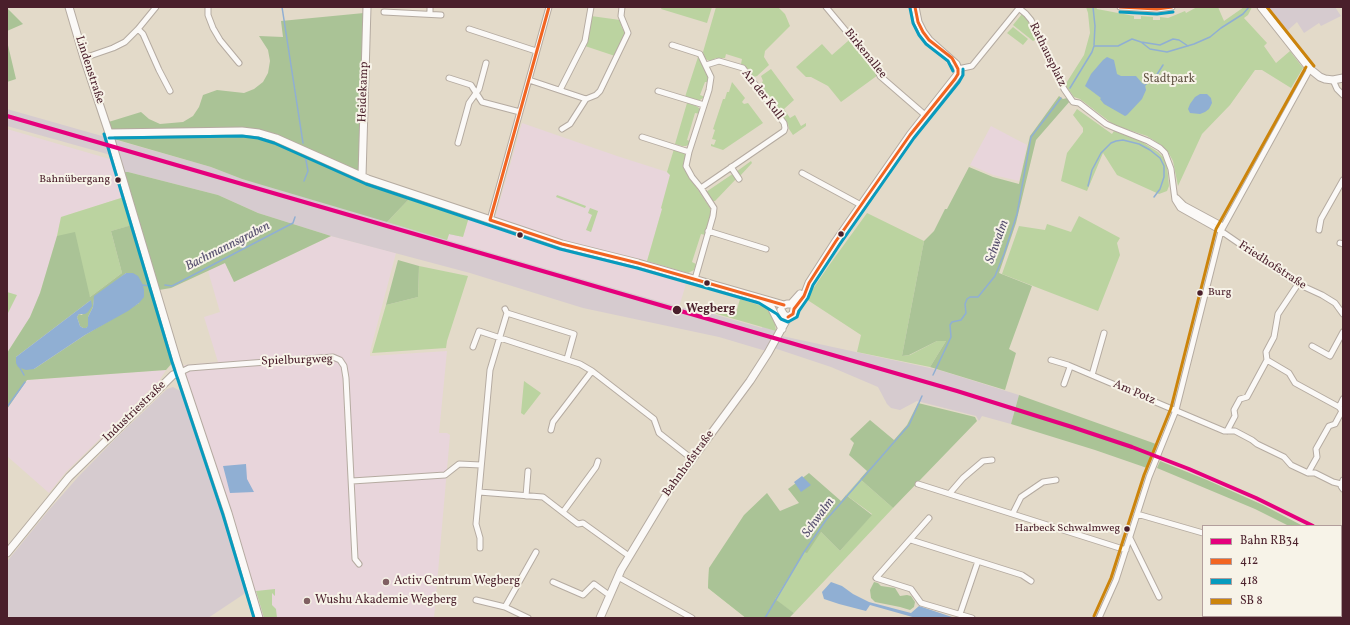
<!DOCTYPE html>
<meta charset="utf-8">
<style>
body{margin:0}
#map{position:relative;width:1350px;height:625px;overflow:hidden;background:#e3dac9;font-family:Vollkorn,serif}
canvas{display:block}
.frame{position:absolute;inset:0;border:8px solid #4a1f2b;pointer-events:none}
.legend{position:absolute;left:1202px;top:525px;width:140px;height:92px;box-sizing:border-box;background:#f7f3e8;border:1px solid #b29e9c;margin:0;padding:5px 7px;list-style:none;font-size:12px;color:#4a1f2b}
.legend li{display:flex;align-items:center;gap:8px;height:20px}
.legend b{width:20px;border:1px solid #b29e9c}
</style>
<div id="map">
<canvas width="1350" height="625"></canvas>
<div class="frame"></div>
<ul class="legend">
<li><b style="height:5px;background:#e5007d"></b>Bahn RB34</li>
<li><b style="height:5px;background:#f26522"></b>412</li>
<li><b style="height:5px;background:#079bbe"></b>418</li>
<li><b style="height:5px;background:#cc840b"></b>SB 8</li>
</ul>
</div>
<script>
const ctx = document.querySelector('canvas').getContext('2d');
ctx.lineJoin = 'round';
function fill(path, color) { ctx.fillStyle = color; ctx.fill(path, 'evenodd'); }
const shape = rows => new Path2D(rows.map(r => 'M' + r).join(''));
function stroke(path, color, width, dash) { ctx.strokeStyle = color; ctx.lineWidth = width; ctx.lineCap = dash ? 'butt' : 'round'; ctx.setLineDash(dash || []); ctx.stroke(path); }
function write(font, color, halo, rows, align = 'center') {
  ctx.font = font + ' Vollkorn,serif'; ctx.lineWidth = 4; ctx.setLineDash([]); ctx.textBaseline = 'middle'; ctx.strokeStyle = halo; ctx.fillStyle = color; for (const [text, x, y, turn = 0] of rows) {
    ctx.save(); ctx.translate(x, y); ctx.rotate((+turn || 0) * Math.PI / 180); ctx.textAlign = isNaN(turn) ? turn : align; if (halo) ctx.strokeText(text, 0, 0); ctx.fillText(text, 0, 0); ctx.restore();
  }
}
fill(shape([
 [522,123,617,156,667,172,670,175,661,208,662,209,647,261,563,241,495,218],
 [991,126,1027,145,1019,181,993,175,970,165],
 [7,129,113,160,124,197,61,217,57,236,40,293,30,317,7,353],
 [469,217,532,239,686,284,679,307,447,240,449,234,463,237],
 [331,236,396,253,370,352,370,356,447,351,439,433,447,433,450,435,434,618,254,618,179,384,184,365,218,362,204,317,220,312,208,271,225,263,234,282],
 [166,370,159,381,66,472,49,493,7,456,7,409,27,380]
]), '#e8d5db');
fill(shape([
 [1266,7,1335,7,1341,16,1321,26,1319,23,1304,33,1297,22,1286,32],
 [7,109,211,167,242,179,463,237,449,234,447,240,679,307,706,312,762,328,762,326,776,331,775,333,782,336,939,370,1019,395,1011,424,982,416,979,421,976,416,917,401,900,410,891,408,887,404,878,387,831,367,768,346,766,351,719,337,583,308,470,273,331,236,258,213,218,195,128,172,124,172,118,157,7,126],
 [173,387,180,391,185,400,247,592,208,618,10,618,7,613,7,562,9,559,48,511,78,477,115,439,167,389]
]), '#d6cbcf');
fill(shape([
 [662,7,712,7,707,23,661,9],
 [716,7,778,7,785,14,790,26,765,51,764,57,769,65,757,76,754,77,744,65,741,64,742,59,726,54,725,58,716,58,710,61,705,59,703,52],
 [1086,7,1096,7,1097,9,1134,16,1134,19,1141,19,1141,16,1153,17,1153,20,1160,20,1160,17,1168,18,1185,11,1186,13,1197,7,1218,7,1224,21,1244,7,1252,7,1248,15,1244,18,1267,43,1264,46,1276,63,1290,51,1303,68,1291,88,1262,70,1255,70,1230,105,1202,134,1178,186,1173,161,1168,152,1161,145,1147,136,1114,125,1080,99,1074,97,1065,85,1084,55,1090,33,1088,13],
 [1022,14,1028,19,1037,39,1033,41,1013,25],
 [591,16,620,20,622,28,626,32,615,56,585,46],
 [1013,27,1028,39,1023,45,1007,33],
 [848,39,878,75,841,102,828,86,811,77,806,77,796,67,822,44,832,55,848,41],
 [698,57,709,77,708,82,705,82,700,95,705,97,698,101,685,97],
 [771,69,794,100,784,109,790,118,795,115,801,126,806,123,806,126,793,135,789,129,788,124,760,85,763,81,761,76],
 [732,82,745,98,742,102,744,104,748,103,763,123,723,150,711,146,711,144,714,145,716,140,712,139,715,130,713,129,723,99,725,99,727,92,729,92],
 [687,103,696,106,699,108,700,114,695,113,687,140,690,141,690,144,686,146,682,146,675,144],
 [1077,109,1112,134,1114,131,1139,140,1158,152,1163,157,1167,165,1169,186,1167,191,1159,194,1117,175,1103,153,1087,191,1061,181,1067,153,1083,132,1083,128,1073,115],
 [674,149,682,151,685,154,686,158,684,166,685,170,710,208,710,215,705,235,701,234,692,262,696,264,694,270,688,273,647,261,662,209,661,208,670,175,667,172],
 [751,161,752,163,740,176,736,172],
 [734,173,737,178,715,201,712,201,706,192],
 [557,195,586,206,585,208,556,197],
 [124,197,133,225,111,231,122,273,90,297,57,236,61,217],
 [410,198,469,217,463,237,449,234,447,240,387,222],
 [590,208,598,211,591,232,586,230,592,215,588,213],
 [867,213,924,241,902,356,910,355,937,341,946,341,930,367,857,352,861,335,806,299,830,264],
 [1079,216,1120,238,1117,243,1120,255,1098,311,1002,274,1019,226,1045,230,1047,224,1071,232],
 [419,266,468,276,447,341,446,348,372,353,386,305,418,297],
 [7,292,17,295,7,315],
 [740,299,762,306,769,311,775,324,776,331,710,312,712,306,736,313],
 [524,381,541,393,524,415,521,413],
 [860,479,893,508,794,613,775,600,746,618,708,588,709,568,821,532,840,551,872,514,846,495],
 [275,589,275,596,272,593,272,605,276,609,277,618,264,618,256,591]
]), '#bbd3a0');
fill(shape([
 [7,8,23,24,7,31],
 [364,13,363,38,370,38,365,176,364,183,410,198,387,222,242,179,211,167,107,137,102,124,141,112,149,119,160,124,183,122,193,116,199,107,203,95,217,90,244,93,254,89,263,82,268,73,270,61,268,50,259,36,283,37,281,21],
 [7,41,16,79,7,82],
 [1059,96,1063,99,1067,98,1070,101,1036,140,1016,223,999,273,1032,286,1009,349,1016,353,1005,390,930,367,946,341,937,341,909,355,902,356,924,241,934,231,945,209,947,209,969,167,993,177,1019,184,1030,136],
 [124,172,128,172,218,195,258,213,331,236,234,282,225,263,171,288,153,291,173,362,166,370,27,380,7,409,7,353,30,317,40,293,57,236,75,232,90,297,122,273,111,231,139,223],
 [126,273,139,303,85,335,34,369,16,357,91,300,82,315,79,314,77,317,80,326,83,328,86,328,88,327,88,317,93,307,94,299],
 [398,260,419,266,418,297,386,305],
 [1019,395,1156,444,1147,468,1095,450,1011,424],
 [918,403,975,417,977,421,893,508,860,479,867,471,849,455,854,443,850,439,870,420,894,440,907,425],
 [1160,461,1207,480,1263,505,1303,526,1289,526,1255,509,1157,468],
 [809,473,841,501,846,495,872,515,840,551,821,532,807,553,804,552,775,599,794,613,789,618,746,618,708,588,709,568,744,515,767,493,780,511,799,503,788,489],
 [874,582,878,583,881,586,895,588,900,596,907,595,911,596,915,602,914,607,910,610,900,607,875,602,871,598,870,590]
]), '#aac396');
fill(shape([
 [1107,57,1114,60,1117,74,1121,76,1136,76,1142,83,1145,85,1146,90,1142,99,1127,115,1125,116,1104,104,1100,99,1101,98,1085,86,1091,74,1103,60],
 [1200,94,1207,94,1211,98,1212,103,1209,109,1205,112,1200,114,1190,113,1188,109,1190,104,1195,97],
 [126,273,133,273,138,276,142,283,144,290,144,297,139,303,128,311,85,335,34,369,26,370,18,367,16,363,16,357,91,300,92,306,88,312,85,314,79,314,77,317,80,326,83,328,86,328,88,326,88,317,93,307,94,296],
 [246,464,247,479,254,492,230,493,223,466],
 [802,476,811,485,801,492,794,482],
 [831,582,842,586,853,594,869,602,911,613,919,606,955,618,916,618,870,605,866,611,839,604,824,599,822,592]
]), '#90afd3');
stroke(shape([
 [282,7,303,143],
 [1093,7,1095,26,1094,45],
 [1141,42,1160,45,1173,39,1179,40,1188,46],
 [1145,85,1156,76,1163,65],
 [1070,88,1092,52,1094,46,1118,46,1132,39,1141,42,1150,49,1167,52,1194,44,1210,37,1221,28,1243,14,1249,7],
 [304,181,308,171,305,155],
 [1088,186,1092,170,1101,153,1111,143,1116,141,1123,140,1139,144,1150,150,1160,158,1164,166,1164,177,1160,189,1154,197],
 [142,285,150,286],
 [165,285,172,286,293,223,295,217],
 [19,366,24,375],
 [933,375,951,337,950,325,952,322,961,320,966,313,965,304,967,299,970,297,978,297,995,276,1004,254,1017,214,1031,137,1061,98],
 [7,407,25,382],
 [765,618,804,552,826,520,909,425,922,396]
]), '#90afd3', 1.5);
const street = shape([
 [208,7,208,15,213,28,220,40,239,63],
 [826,7,877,68,880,76,925,115],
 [1120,7,1157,9,1172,7],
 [1020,9,1026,14,1031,20,1064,89,1073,102,1079,103,1106,124,1115,128,1148,141,1160,148,1165,153,1171,169,1175,200,1180,208,1221,231,1298,284,1322,295,1335,303,1343,314],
 [384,12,441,15],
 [430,14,430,7],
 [138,29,143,34,159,70,170,91],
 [469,29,536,51],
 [672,45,700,54,711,77,709,90,689,152,686,166,692,177,701,188,714,208,713,216,695,279],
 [84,58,113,48,125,42,138,29,156,7],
 [958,69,972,66,1020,7],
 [449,78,471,85,482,102,520,112],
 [529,80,586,99,596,95,600,91,628,33,621,16,622,7],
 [1333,80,1337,89,1343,95],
 [560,90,585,41,591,7],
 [658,91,704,105],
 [562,129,570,124,586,99],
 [642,137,689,152],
 [458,143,469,103,479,89,486,63],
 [731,167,739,179],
 [802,173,861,205],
 [701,188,784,131,785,128,784,123,743,68,719,61,706,65],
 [1177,198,1184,205,1223,226],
 [490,220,549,7],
 [1319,230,1321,219,1343,180],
 [708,231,766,249],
 [1340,243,1343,244],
 [507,313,574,334,567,359],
 [1312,346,1330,356,1343,332],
 [473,347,479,331,580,364,592,371,654,419,659,433,692,459],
 [1051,360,1068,365,1224,431,1235,431,1252,440,1257,444,1284,457,1291,465,1308,473,1315,473,1333,482,1341,484],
 [1267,360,1289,373,1295,383,1339,407],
 [181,372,189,368,240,364,333,357,340,360,344,366,346,378,355,559,359,564],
 [1092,375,1104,333],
 [1064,384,1070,367],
 [551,430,553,422,592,371],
 [1227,431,1235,416,1234,410,1240,399,1247,397,1267,360,1266,352,1274,337,1278,314,1298,284],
 [1308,473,1317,457,1316,449,1329,426,1335,424,1342,411,1339,407,1343,399],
 [1343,480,1341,486,1343,489],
 [352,481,445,475,459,464,481,465],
 [918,484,1126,550],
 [479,492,543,497,578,524,583,523,629,556],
 [950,493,963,478,983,461,992,460],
 [526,496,528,471],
 [563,512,596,467,598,461],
 [1013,513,1021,497,1043,482,1056,480],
 [1137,514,1203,533],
 [929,518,876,578,911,589,921,603,972,618],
 [1130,538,1159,597],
 [911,540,1022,575,1031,581],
 [480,548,480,538,476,524,490,370,507,313,505,309],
 [618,577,692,618],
 [553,582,583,595,594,584,609,595],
 [1341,590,1343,591],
 [476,600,505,607,528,618],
 [505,607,536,552],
 [960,614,978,561],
 [1099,618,1116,580,1149,477,1176,410,1221,231,1310,69],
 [1215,618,1216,616]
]);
const secondary = shape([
 [69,7,84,58,109,133,177,361,228,513,259,618],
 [1261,7,1310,69,1320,77,1325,79,1333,80,1343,78],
 [109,133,242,131,259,133,276,138,368,179,521,230,562,244,638,263,784,305],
 [362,176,367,7],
 [761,300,771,307,782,329],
 [784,305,787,304,791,304,800,294],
 [781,310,784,315,788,317],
 [7,553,69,477,173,375,181,372],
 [600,618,621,570,668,492,750,381,768,353,788,317,793,314,794,309,804,296,809,283,836,241,910,135,958,74,958,69,956,64,929,40,923,32,918,22,915,7]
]);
stroke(street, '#b5aba1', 7);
stroke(secondary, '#b5aba1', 9);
stroke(street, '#fbf9f7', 5);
stroke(secondary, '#fbf9f7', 7);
stroke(shape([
 [915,7,918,22,923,32,929,40,952,58,958,69],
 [1120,7,1157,9,1172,7],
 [490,220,562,244,638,263,784,305],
 [490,220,549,7],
 [788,317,793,314,794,309,804,296,809,283,836,241,910,135,955,79,958,74,958,69]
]), '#f26522', 3);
stroke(shape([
 [910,8,913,23,919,35,926,44,948,61,953,71],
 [1120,12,1157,14,1173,12],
 [104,134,172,362,223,515,254,618],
 [109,138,242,136,258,138,274,143,366,184,560,249,637,268,759,303,777,314,781,319,788,322,797,317,799,311,808,298,813,285,840,244,914,138,959,82,963,75,963,69]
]), '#079bbe', 3);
stroke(shape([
 [1267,7,1314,66],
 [1094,616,1111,578,1144,475,1171,408,1216,229,1306,67]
]), '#cc840b', 3);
stroke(shape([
 [7,116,957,391,1072,427,1132,447,1189,469,1256,498,1313,526]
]), '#e5007d', 4);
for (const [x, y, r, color] of [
 [118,180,3.5,"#4a1f2b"],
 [841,234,3.5,"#4a1f2b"],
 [520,235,3.5,"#4a1f2b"],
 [707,283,3.5,"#4a1f2b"],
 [1200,293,3.5,"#4a1f2b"],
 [677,310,5,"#4a1f2b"],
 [1127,529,3.5,"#4a1f2b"],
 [386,582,4,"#806062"],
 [307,601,4,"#806062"]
]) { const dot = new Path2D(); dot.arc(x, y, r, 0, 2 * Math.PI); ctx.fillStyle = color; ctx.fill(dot); stroke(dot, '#f7f3e8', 1.5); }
write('11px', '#4a1f2b', '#f7f3e8', [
 ["Bahnübergang",110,180],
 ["Burg",1208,293,"left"],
 ["Harbeck Schwalmweg",1120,529]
], 'right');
write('12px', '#4a1f2b', '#f7f3e8', [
 ["Birkenallee",865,54,51],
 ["Rathausplatz",1047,55,64],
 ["Lindenstraße",89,70,72],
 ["Heidekamp",364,92,-88],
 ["An der Kull",762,95,52],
 ["Friedhofstraße",1272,266,33],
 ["Spielburgweg",297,361,-2],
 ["Am Potz",1134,393,23],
 ["Industriestraße",135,412,-44],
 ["Bahnhofstraße",689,464,-54]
]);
write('12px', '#625444', '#f7f3e8', [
 ["Stadtpark",1169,80]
]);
write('bold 12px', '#4a1f2b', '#f7f3e8', [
 ["Wegberg",686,310]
], 'left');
write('12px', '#4a1f2b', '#f7f3e8', [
 ["Activ Centrum Wegberg",394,582],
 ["Wushu Akademie Wegberg",315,601]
], 'left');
write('italic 13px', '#585170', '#f7f3e8', [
 ["Schwalm",998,242,-70],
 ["Bachmannsgraben",228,247,-27],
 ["Schwalm",819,518,-54]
]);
</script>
